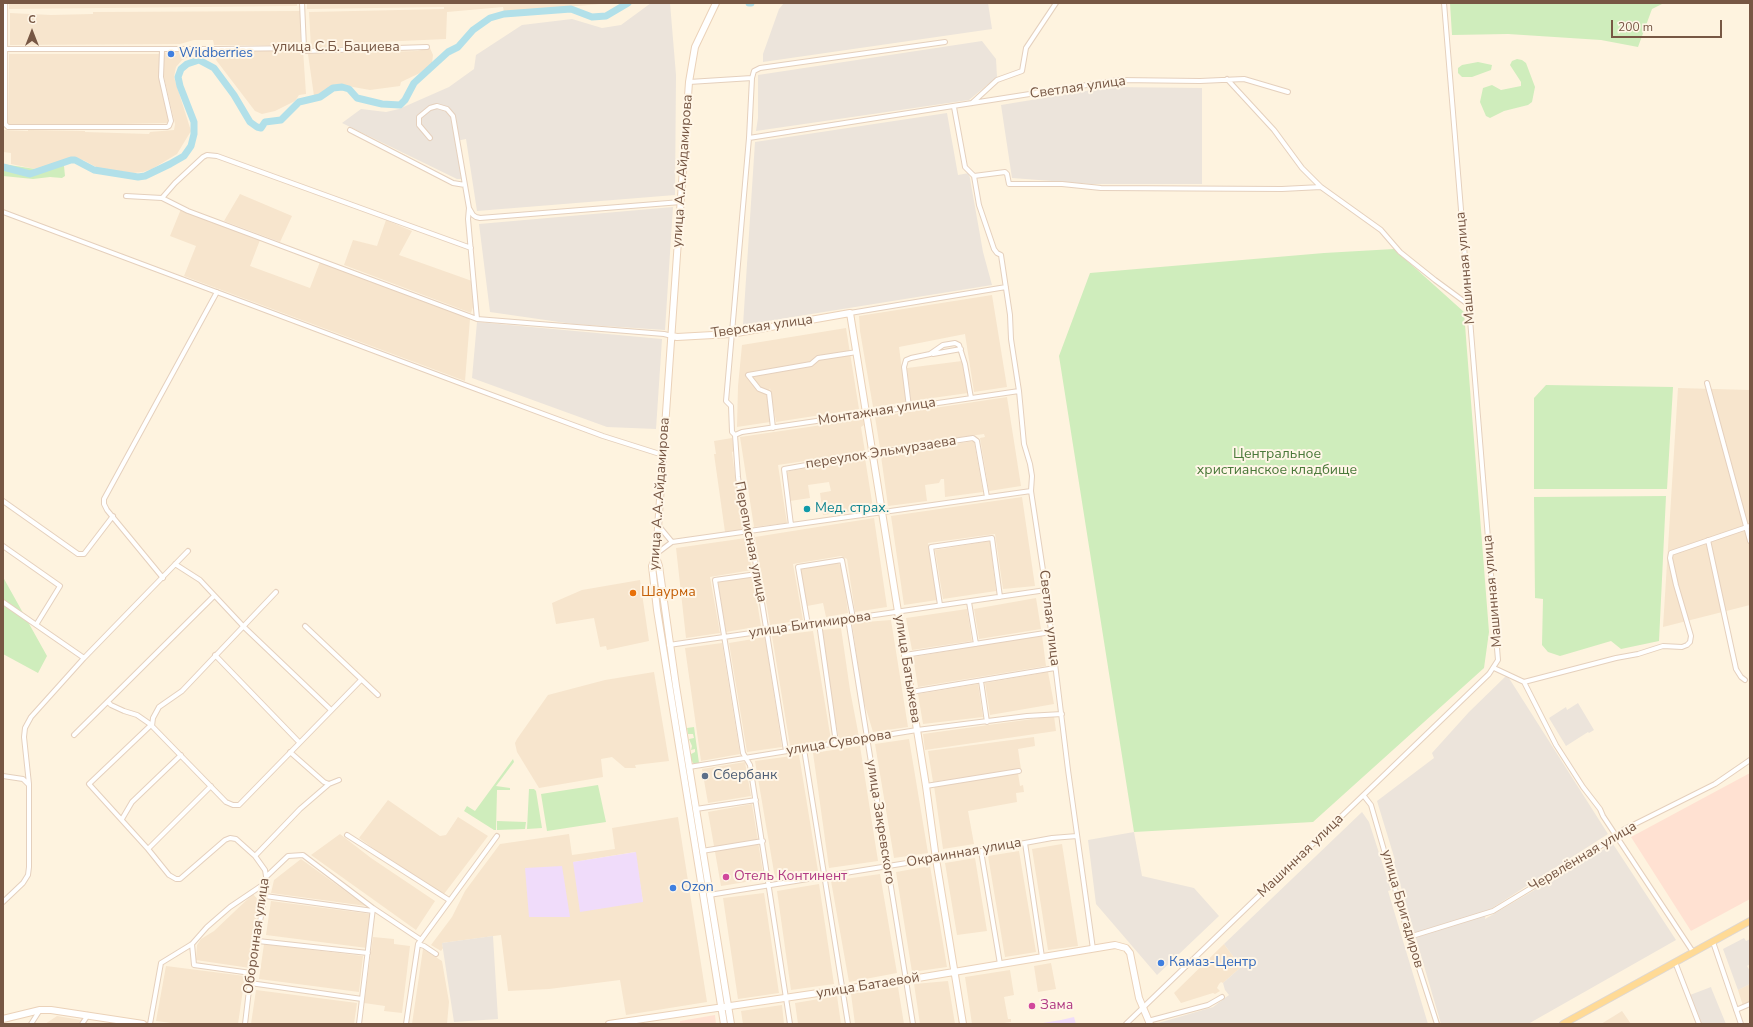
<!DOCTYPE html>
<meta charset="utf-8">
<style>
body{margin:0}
#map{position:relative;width:1753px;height:1027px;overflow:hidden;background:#fef3df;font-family:"Nunito Sans",sans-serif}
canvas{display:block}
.frame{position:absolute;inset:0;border:4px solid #775744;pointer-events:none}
.north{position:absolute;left:12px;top:12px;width:40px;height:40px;-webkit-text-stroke:3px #fff6e7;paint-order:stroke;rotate:0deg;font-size:11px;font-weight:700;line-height:16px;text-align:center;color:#775744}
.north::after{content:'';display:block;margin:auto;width:14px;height:18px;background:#775744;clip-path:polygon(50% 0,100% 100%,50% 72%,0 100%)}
.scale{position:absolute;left:1611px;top:20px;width:111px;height:18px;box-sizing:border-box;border:2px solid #775744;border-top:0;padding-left:5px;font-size:12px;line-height:14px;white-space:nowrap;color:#775744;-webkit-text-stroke:3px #fff6e7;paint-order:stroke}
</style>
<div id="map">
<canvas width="1753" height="1027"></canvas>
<div class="frame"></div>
<div class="north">С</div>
<div class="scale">200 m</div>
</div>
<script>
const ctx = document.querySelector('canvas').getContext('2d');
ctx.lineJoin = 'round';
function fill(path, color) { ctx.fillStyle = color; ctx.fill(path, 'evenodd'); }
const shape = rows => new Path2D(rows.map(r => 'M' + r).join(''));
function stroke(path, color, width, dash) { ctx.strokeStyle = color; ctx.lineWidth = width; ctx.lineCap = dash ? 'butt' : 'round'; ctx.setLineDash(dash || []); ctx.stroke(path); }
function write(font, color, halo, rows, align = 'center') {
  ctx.font = font + ' "Nunito Sans",sans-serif'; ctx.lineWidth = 4; ctx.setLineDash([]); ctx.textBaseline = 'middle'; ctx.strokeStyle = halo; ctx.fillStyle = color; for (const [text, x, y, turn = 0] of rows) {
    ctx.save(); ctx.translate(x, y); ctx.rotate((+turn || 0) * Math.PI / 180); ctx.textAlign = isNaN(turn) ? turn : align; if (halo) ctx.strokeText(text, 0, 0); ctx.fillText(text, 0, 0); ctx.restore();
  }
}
fill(shape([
 [9,3,297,3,297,6,9,9],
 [307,3,613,3,504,12,503,7,447,12,446,39,357,43,356,46,311,48,309,12,444,9,444,7,307,9],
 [300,11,301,45,214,45,213,40,194,40,180,44,10,45,10,13,51,15,93,14,93,12],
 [186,47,189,57,182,60,176,67,174,77,191,131,177,154,152,169,143,172,133,173,98,168,83,160,66,159,35,169,11,164,11,153,3,152,3,130,28,131,28,130,85,131,85,132,149,134,150,132,174,130,175,124,164,77,163,64,165,53],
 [430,48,433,55,432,64,420,73,401,82,400,86,370,90,342,85,329,87,319,95,314,96,308,54,417,51],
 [303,50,306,94,299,95,295,101,275,111,262,114,255,111,216,60,215,57,220,52],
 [9,54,159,54,159,76,165,99,169,123,73,125,8,124],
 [240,194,292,216,280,242,224,221],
 [181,209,260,240,250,266,310,288,320,262,470,319,465,381,184,276,196,246,170,236],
 [386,220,412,231,399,255,472,281,475,301,471,313,344,265,353,240,377,246],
 [992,295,1007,387,974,392,965,334,899,347,906,402,873,407,860,331,859,316],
 [846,328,859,409,776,422,770,388,768,396,770,422,737,427,738,386,742,345],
 [962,361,968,393,911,401,907,368],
 [1678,388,1750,390,1750,605,1663,627],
 [1007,397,1021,486,989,491,980,438,985,437,984,434,880,448,875,417],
 [863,419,864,425,861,427,865,452,778,465,787,523,754,527,740,437],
 [732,438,734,451,732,452,742,530,725,532,714,454,716,454,714,441],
 [974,441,983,492,945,497,944,479,941,479,939,483,925,485,927,501,888,506,881,456],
 [865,458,873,508,823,515,820,493,831,491,829,482,808,485,810,498,790,501,787,473,789,471],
 [1022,497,1035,586,1003,589,995,534,928,543,937,600,904,605,891,516],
 [874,518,887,607,855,612,847,559,841,556,793,564,803,620,770,625,755,537],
 [746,538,752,570,710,577,720,633,686,638,676,548],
 [990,541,996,591,943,599,935,550],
 [838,563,842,567,848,613,826,617,823,603,807,606,800,569],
 [753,577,761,626,726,632,718,582,720,580],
 [640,580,649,641,607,650,606,646,600,647,594,618,556,624,552,603,582,590],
 [1036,598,1041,629,979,639,974,609],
 [967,609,972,641,912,650,906,618],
 [891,620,908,727,873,732,863,699,852,623],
 [841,628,850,690,859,737,839,739,830,694,822,630],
 [813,631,831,740,790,746,772,636],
 [1042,635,1046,666,918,687,913,657],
 [765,637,782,747,747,752,729,643],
 [722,643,740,754,701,761,685,648],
 [654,672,669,761,635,765,636,768,625,768,612,757,601,759,603,777,539,788,517,752,515,743,517,739,548,695,605,680],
 [1048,672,1054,704,990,715,985,683],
 [978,684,983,717,923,724,918,694],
 [1054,716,1056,731,925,750,923,734],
 [1034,737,1035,746,1018,749,1021,769,933,782,928,751],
 [909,739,928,853,894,858,875,744],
 [860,746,878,861,829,868,813,753],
 [799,755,818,871,775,878,755,761],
 [745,762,751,796,708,803,702,769],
 [1018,773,1020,786,1023,785,1024,792,1016,793,1017,802,968,811,974,844,943,849,934,786],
 [388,800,440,836,446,835,458,817,488,836,444,894,406,872,359,838],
 [752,804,764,879,721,886,708,812],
 [678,817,707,1002,626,1015,620,980,549,989,508,991,501,935,442,943,443,948,441,951,431,945,452,917,465,891,500,844,569,834,572,855,615,849,612,828],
 [635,852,643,902,573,862],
 [340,834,371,858,435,901,416,930,311,855],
 [1062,844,1078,946,1048,950,1032,849],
 [1019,851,1036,952,1005,957,988,856],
 [975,858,987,931,957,935,945,863],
 [301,859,366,906,271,893,274,880],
 [930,866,947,967,912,972,896,872],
 [880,874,897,973,849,982,831,881],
 [819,884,834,984,791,990,777,891],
 [764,893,779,993,738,999,723,898],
 [253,894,259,901,250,968,196,960,197,945,201,939,214,931],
 [271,901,371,914,367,948,266,935],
 [373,937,394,939,394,944,410,946,402,1013,384,1011,385,1006,364,1003],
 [264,944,363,956,359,992,259,979],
 [1224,944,1241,967,1223,983,1221,982,1219,984,1217,988,1220,991,1215,994,1213,993,1181,1003,1174,993],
 [423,949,442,961,449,1002,447,1024,412,1024],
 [1051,963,1056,989,1038,992,1034,966],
 [166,966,245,976,238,1024,180,1024,156,1021],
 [1010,970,1014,995,1004,997,1008,1019,1011,1019,1011,1022,997,1024,972,1024,965,977],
 [948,981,955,1024,920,1024,914,984],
 [1750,984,1750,1003,1743,1006,1738,990],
 [898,987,904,1024,855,1024,851,994],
 [256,990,357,1003,354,1024,251,1024],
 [837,996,841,1024,798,1024,795,1003],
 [782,1005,784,1024,743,1024,741,1011],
 [1622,1011,1631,1024,1601,1024,1614,1016],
 [57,1016,81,1020,78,1024,45,1024]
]), '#f7e5cd');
fill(shape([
 [1750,773,1750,899,1691,931,1631,837],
 [715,1015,716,1024,680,1024,680,1021]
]), '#ffe1d2');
fill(shape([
 [651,3,670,3,676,75,675,195,477,211,466,139,456,141,462,179,457,179,342,123,361,109,386,112,399,109,449,87,474,69,476,55,522,25,572,19,602,28,621,25],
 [784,3,988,3,992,29,763,62,763,54,779,9],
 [982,41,996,59,997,77,969,100,756,131,758,118,758,75],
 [1110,87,1202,88,1202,184,1092,184,1012,178,1001,105],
 [947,113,958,175,969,173,983,252,992,285,743,325,755,142],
 [673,207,665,330,573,324,490,312,479,224],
 [477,322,662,339,656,429,607,427,472,378],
 [1507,675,1608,834,1486,912,1485,919,1613,844,1676,940,1528,1024,1441,1024,1394,863,1395,860,1377,801,1434,758,1432,753,1469,712],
 [1578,703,1594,730,1589,733,1588,732,1566,746,1549,718,1566,707,1567,710],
 [1362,812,1369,822,1391,890,1388,891,1428,1024,1155,1024,1213,1007,1229,995,1225,990,1223,983,1241,967,1224,944],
 [1134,832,1142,876,1194,888,1219,916,1157,975,1096,904,1088,840],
 [493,936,498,1019,454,1022,442,943],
 [1744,938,1746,941,1750,939,1750,964,1747,966,1750,971,1750,984,1738,990,1723,949],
 [1711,987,1712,990,1726,1024,1702,1024,1693,1002,1690,995]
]), '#ece4db');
fill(shape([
 [636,852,643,902,580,912,573,862],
 [562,866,570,917,529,917,525,868],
 [1074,1017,1076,1024,1037,1024,1061,1020]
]), '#f0dcfa');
fill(shape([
 [1450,3,1664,3,1652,9,1638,47,1601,40,1508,34,1452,35],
 [1517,59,1522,60,1526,63,1535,87,1532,102,1528,105,1504,111,1490,118,1486,116,1480,102,1483,88,1492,85,1501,90,1521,86,1521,82,1510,65,1512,61],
 [1478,62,1492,65,1491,70,1472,77,1462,77,1458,73,1458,68,1462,65],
 [59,161,64,166,65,176,62,178,50,177,33,179,3,176,3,164,35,169],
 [1394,249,1464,312,1489,632,1484,668,1313,822,1134,832,1059,356,1090,273,1324,253],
 [1546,385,1673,387,1667,489,1534,489,1534,398],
 [1666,496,1659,641,1621,649,1611,641,1560,656,1548,652,1542,645,1543,599,1535,598,1534,497],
 [3,577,47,656,38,673,3,654],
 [694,727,699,763,694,764,691,760,691,754,695,752,695,749,691,750,692,746,689,739,694,738,693,734,688,734,687,728],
 [513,759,514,762,496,786,510,788,510,790,497,790,496,830,494,830,464,811,467,806,475,811],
 [598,785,606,822,547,831,541,794],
 [529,789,534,789,536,791,542,828,527,829],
 [497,821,526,822,525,829,497,830]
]), '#cfedbc');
stroke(shape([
 [749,3,751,3],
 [3,167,30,174,71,160,75,160,94,170,138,177,145,176,170,164,184,156,191,146,194,134,194,122,180,86,178,77,181,69,187,64,199,60,214,68,234,95,250,122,257,127,261,128,265,122,281,120,299,102,320,97,333,88,342,87,349,89,357,98,382,104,400,105,405,100,414,83,448,52,458,47,473,30,490,18,504,14,571,9,592,17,606,16,628,3]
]), '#b2e0e9', 7);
const street = shape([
 [5,3,5,124,8,127,167,127,169,126,171,121,161,77,162,50],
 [302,3,304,48],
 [6,49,218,49,304,48,306,51,427,47],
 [752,78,754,71,760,68,945,42],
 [1227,79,1274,130,1302,168,1321,187],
 [689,82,752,78,749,138,726,401,731,406,732,432,735,435,738,477,745,528,751,535,786,751],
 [972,103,997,80,1022,71,1026,48,1056,3],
 [954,107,965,167,974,176,979,205,994,249,997,253,1001,255,1010,315,1011,339,1019,391,1024,444,1030,464,1032,476,1031,491,1046,590,1068,770,1093,949],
 [350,130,453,183,465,185],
 [430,138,419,125,419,117,430,108,437,106,447,109,453,116,469,208,473,215,476,217,480,218,681,202],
 [749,138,1119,80,1200,81,1244,79,1288,92],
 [974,176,1005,172,1007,174,1009,184,1062,184,1101,188,1282,189,1321,187,1381,230,1400,252,1435,280,1469,305],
 [126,196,162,198,188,211,477,319,664,334,672,336],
 [162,198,175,183,203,157,207,155,217,156,471,248],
 [469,208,468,219,477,319],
 [3,212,465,385,603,436,663,455],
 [850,313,1006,287],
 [933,354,961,349],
 [1707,383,1750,541],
 [909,407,904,367,906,360,911,358,930,354,943,345,955,343,959,345,965,364,971,398],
 [773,428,769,393,759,389,748,375,811,364,818,358,857,352],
 [735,435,742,432,1019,391],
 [3,501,78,554,84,554,113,516],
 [658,525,672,542],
 [791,525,784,469,873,453,973,438,977,441,987,497],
 [1708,540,1736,669,1741,677,1745,680],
 [3,546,60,586,36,625],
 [656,554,672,542,1031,491],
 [175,564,200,580,244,627,331,710],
 [757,574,715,580,743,753,750,765,790,1024],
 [163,578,107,510,104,504,104,499,217,292],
 [3,602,84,658],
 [969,602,976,644],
 [940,605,931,547,992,538,1000,597],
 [848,619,913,1024],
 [819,623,836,743],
 [808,625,798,567,842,560,853,618],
 [305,626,378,695],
 [669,645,1046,590],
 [215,655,299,742],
 [905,655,1051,632],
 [1494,668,1524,682,1556,745,1583,787,1600,809,1603,816,1693,952],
 [981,681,987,722],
 [1524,682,1616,658,1638,654,1663,646,1682,647,1687,645,1690,642,1691,636,1676,585,1670,558,1671,553,1750,526],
 [911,692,1055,668],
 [108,702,111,705,124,711,137,715,150,724,226,802,233,805,239,805,361,680],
 [152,726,153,718,159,707,182,691,276,592],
 [74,735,214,596],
 [804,749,848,1024],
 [290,752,324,782,329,784,339,780],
 [689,767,917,730,1027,716,1062,714],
 [3,776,23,779,28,784],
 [211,786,148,849,169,875,176,879,180,879,225,840,230,838,236,839,255,856,265,870,267,882,251,973,245,1024],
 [926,786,1019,771],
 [1364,796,1371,805,1409,937,1437,1024],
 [696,809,756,800],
 [122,819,132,802,181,755],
 [347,835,449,900],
 [1025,843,1042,957],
 [148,849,89,784,151,725],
 [702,851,763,841],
 [981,851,1000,964],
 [255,856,300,809,329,784],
 [267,876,288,856,303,855,373,908,421,940],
 [709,895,981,851,1052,838,1077,836],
 [265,896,373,911],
 [3,902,23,883,28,875,29,867,29,784,24,737,25,728,31,717,84,658,188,551],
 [1409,937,1493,911,1617,836,1623,830,1715,784,1750,760],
 [258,941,368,953],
 [1713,942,1741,1024],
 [192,944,194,965,251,973],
 [418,944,424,946,436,954],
 [1675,962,1699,1024],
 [250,983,362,999],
 [1736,1010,1750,1004],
 [1148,1021,1208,1005,1222,997],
 [31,1024,40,1010],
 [82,1024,88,1015],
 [150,1024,161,963,192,944,207,927,230,907,267,882],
 [359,1024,373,908],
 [406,1024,418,944,497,836],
 [1126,1024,1489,674,1498,660,1444,3]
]);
const secondary = shape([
 [716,3,695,47,689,82,656,557,652,566,657,610,724,1024],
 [672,336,677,337,731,334,850,313,926,786,936,859,963,1024],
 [656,557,659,566,676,686,731,1024],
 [3,1019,40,1010,51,1010,143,1024],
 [609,1024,906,980,1115,945,1126,948,1130,953,1139,998,1150,1024]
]);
const primary = shape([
 [1563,1024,1750,921]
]);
stroke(street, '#e5d0bd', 6);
stroke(secondary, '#ebd2b9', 8);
stroke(primary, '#ded7d2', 8);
stroke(street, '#fff', 4);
stroke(secondary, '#fff', 6);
stroke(primary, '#ffda95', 6);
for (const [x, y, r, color] of [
 [171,54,4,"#3f7fe0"],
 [807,509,4,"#0f9aa8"],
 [633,593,4,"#e8710a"],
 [705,776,4,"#5c6f8a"],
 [726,877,4,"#d1479c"],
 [673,888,4,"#3f7fe0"],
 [1161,963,4,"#3f7fe0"],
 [1032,1006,4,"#d1479c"]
]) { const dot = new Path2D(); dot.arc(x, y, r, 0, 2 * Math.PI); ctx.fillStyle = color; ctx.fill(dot); stroke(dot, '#fff6e7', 1.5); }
write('14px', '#775744', '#fff6e7', [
 ["улица С.Б. Бациева",336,48],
 ["Светлая улица",1078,88,-8],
 ["улица А.А.Айдамирова",683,171,-86],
 ["Машинная улица",1466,268,-95],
 ["Тверская улица",762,327,-8],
 ["Монтажная улица",877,412,-9],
 ["переулок Эльмурзаева",881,453,-9],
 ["улица А.А.Айдамирова",660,494,-86],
 ["Переписная улица",750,542,79],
 ["Машинная улица",1493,591,-95],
 ["Светлая улица",1049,618,83],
 ["улица Битимирова",810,625,-8],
 ["улица Батыжева",907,669,81],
 ["улица Суворова",839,743,-9],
 ["улица Закревского",880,822,81],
 ["Окраинная улица",964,853,-10],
 ["Машинная улица",1301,856,-44],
 ["Червлённая улица",1583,857,-31],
 ["улица Бригадиров",1402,909,74],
 ["Оборонная улица",257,936,-82],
 ["улица Батаевой",868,986,-9]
]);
write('14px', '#366cbe', '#fff6e7', [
 ["Wildberries",179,54],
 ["Ozon",681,888],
 ["Камаз-Центр",1169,963]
], 'left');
write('14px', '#4a7839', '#fff6e7', [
 ["Центральное",1277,455],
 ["христианское кладбище",1277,471]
]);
write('14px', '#0d838f', '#fff6e7', [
 ["Мед. страх.",815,509]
], 'left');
write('14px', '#c56008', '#fff6e7', [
 ["Шаурма",641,593]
], 'left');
write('14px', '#4e5e75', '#fff6e7', [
 ["Сбербанк",713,776]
], 'left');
write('14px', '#b23c85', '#fff6e7', [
 ["Отель Континент",734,877],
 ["Зама",1040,1006]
], 'left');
</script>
